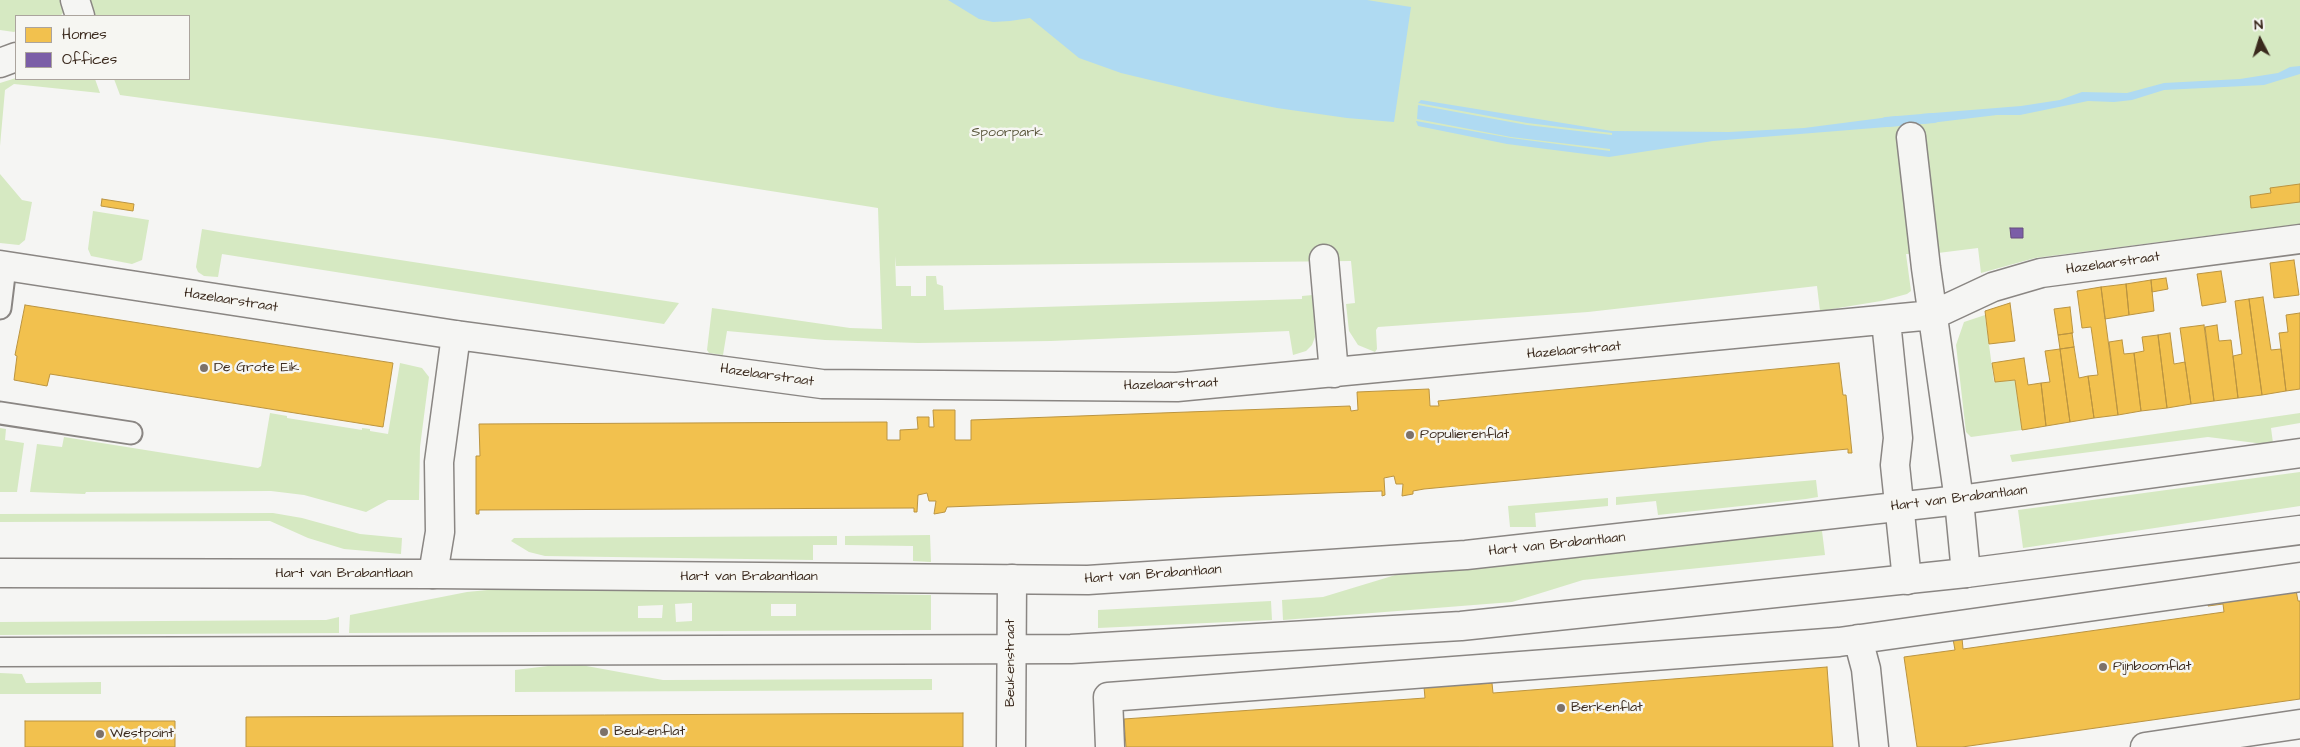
<!DOCTYPE html>
<style>
body{margin:0}
#map{position:relative;width:2300px;height:747px;overflow:hidden;background:#f5f5f3;font-family:"Architects Daughter",sans-serif}
canvas{display:block}
.legend{position:absolute;left:15px;top:15px;width:175px;height:65px;box-sizing:border-box;background:#f6f6f2;border:1px solid #aba49d;margin:0;padding:6px 9px;list-style:none;font-size:15px;color:#3b2a1e}
.legend li{display:flex;align-items:center;gap:10px;height:25px}
.legend b{width:25px;border:1px solid #aba49d}
.north{position:absolute;left:2235px;top:15px;width:50px;height:50px;-webkit-text-stroke:4px #f6f6f2;paint-order:stroke;rotate:355deg;font-size:14px;font-weight:700;line-height:20px;text-align:center;color:#3b2a1e}
.north::after{content:'';display:block;margin:auto;width:18px;height:22px;background:#3b2a1e;clip-path:polygon(50% 0,100% 100%,50% 72%,0 100%)}
</style>
<div id="map">
<canvas width="2300" height="747"></canvas>
<ul class="legend">
<li><b style="height:14px;background:#f2c14e"></b>Homes</li>
<li><b style="height:14px;background:#7b5ea7"></b>Offices</li>
</ul>
<div class="north">N</div>
</div>
<script>
const ctx = document.querySelector('canvas').getContext('2d');
ctx.lineJoin = 'round';
function fill(path, color) { ctx.fillStyle = color; ctx.fill(path, 'evenodd'); }
const shape = rows => new Path2D(rows.map(r => 'M' + r).join(''));
function stroke(path, color, width, dash) { ctx.strokeStyle = color; ctx.lineWidth = width; ctx.lineCap = dash ? 'butt' : 'round'; ctx.setLineDash(dash || []); ctx.stroke(path); }
function write(font, color, halo, rows, align = 'center') {
  ctx.font = font + ' "Architects Daughter",sans-serif'; ctx.lineWidth = 5; ctx.setLineDash([]); ctx.textBaseline = 'middle'; ctx.strokeStyle = halo; ctx.fillStyle = color; for (const [text, x, y, turn = 0] of rows) {
    ctx.save(); ctx.translate(x, y); ctx.rotate((+turn || 0) * Math.PI / 180); ctx.textAlign = isNaN(turn) ? turn : align; if (halo) ctx.strokeText(text, 0, 0); ctx.fillText(text, 0, 0); ctx.restore();
  }
}
fill(shape([
 [0,0,66,0,64,12,60,16,16,16,16,31,14,32,0,30],
 [88,0,2300,0,2300,224,2035,258,1981,273,1978,248,1930,254,1906,254,1911,291,1907,294,1881,301,1820,311,1817,286,1588,312,1378,327,1376,330,1377,349,1375,352,1358,345,1349,331,1346,304,1355,303,1351,261,896,266,895,256,896,286,911,286,911,296,926,296,926,276,936,276,937,284,943,286,944,310,1302,299,1302,296,1313,295,1315,337,1312,345,1306,351,1293,355,1289,331,1051,341,918,343,825,340,727,331,723,355,709,353,707,350,712,308,850,328,882,329,878,208,442,139,120,95,114,79,189,79,189,16,94,16],
 [16,78,95,79,100,93,14,84,5,90,0,146,0,83],
 [0,174,22,200,32,202,25,240,19,245,0,243],
 [93,211,149,220,142,260,132,264,91,256,88,249],
 [202,229,225,233,679,303,664,324,222,254,218,277,204,276,198,272,196,267],
 [1985,315,1994,382,2015,380,2022,430,1971,437,1966,432,1956,345,1964,322],
 [400,363,422,368,429,377,420,447,419,500,388,500,366,512,304,495,271,491,86,492,85,494,30,492,37,444,62,447,64,437,258,468,261,466,270,413,287,416,287,418,362,430,362,428,370,429,370,431,388,434],
 [2300,413,2300,423,2271,428,2273,443,2264,444,2208,437,2012,462,2010,455],
 [0,428,6,429,5,440,24,443,17,492,0,492],
 [2300,472,2300,506,2023,548,2018,510],
 [1816,480,1818,497,1806,499,1658,515,1656,501,1616,505,1616,497],
 [1608,498,1608,506,1535,513,1536,527,1510,527,1508,506],
 [273,513,302,518,360,534,402,538,401,554,344,549,308,538,270,521,0,522,0,514],
 [1822,531,1825,555,1583,580,1512,602,1283,620,1282,600,1323,597,1402,573],
 [930,535,931,562,913,561,913,546,845,545,845,536],
 [837,536,837,545,813,545,813,560,545,556,529,552,511,541,514,538],
 [508,588,931,595,931,630,349,633,350,615,467,592],
 [692,603,692,621,676,622,675,604],
 [771,604,796,604,796,616,771,616],
 [663,605,662,618,638,618,638,606],
 [1271,601,1272,620,1098,628,1098,610],
 [339,617,339,633,0,635,0,622,326,620],
 [581,665,663,680,932,679,932,690,515,692,515,670,548,666],
 [0,673,22,674,26,683,101,682,101,694,0,694]
]), '#d6e9c2');
fill(shape([
 [948,0,1367,0,1411,7,1394,122,1347,118,1277,108,1217,96,1121,73,1079,58,1030,18,1010,21,993,22,979,19],
 [2300,66,2300,74,2264,85,2164,90,2132,100,2114,102,2088,101,2020,115,1997,115,1922,124,1921,114,2021,106,2060,100,2082,92,2127,93,2164,83,2240,79,2278,73,2290,67],
 [1421,100,1612,131,1729,132,1804,128,1897,116,1899,126,1713,141,1609,157,1507,144,1418,126,1416,121,1511,138,1610,151,1610,149,1511,137,1417,119,1418,105,1527,125,1612,135,1612,133,1527,123,1418,103]
]), '#afdaf2');
const homes = shape([
 [2300,184,2300,202,2251,208,2250,196,2271,193,2270,188,2300,184],
 [102,199,134,204,133,211,101,206,102,199],
 [2294,260,2299,295,2274,298,2270,263,2294,260],
 [2221,271,2226,302,2202,306,2197,274,2221,271],
 [2166,278,2168,289,2152,292,2151,280,2166,278],
 [2151,280,2154,311,2129,315,2126,284,2151,280],
 [2126,284,2129,315,2105,319,2101,287,2126,284],
 [2101,287,2118,415,2094,418,2088,376,2098,375,2091,327,2082,328,2077,291,2101,287],
 [2263,297,2271,350,2281,349,2286,391,2262,395,2249,299,2263,297],
 [2249,299,2262,395,2238,398,2233,356,2242,354,2235,301,2249,299],
 [2010,303,2015,341,1989,344,1985,311,2010,303],
 [25,305,393,363,383,427,50,374,47,386,14,380,17,356,15,355,25,305],
 [2070,307,2073,333,2058,335,2054,309,2070,307],
 [2300,313,2300,389,2286,391,2279,333,2288,332,2286,315,2300,313],
 [2204,325,2214,401,2191,404,2180,328,2204,325],
 [2217,325,2219,341,2231,340,2238,398,2214,401,2205,327,2217,325],
 [2072,333,2074,347,2060,349,2058,335,2072,333],
 [2170,333,2174,364,2185,362,2191,404,2167,408,2158,335,2170,333],
 [2158,335,2167,408,2141,411,2134,353,2144,351,2142,337,2158,335],
 [2122,340,2124,354,2134,353,2141,411,2118,415,2109,342,2122,340],
 [2074,347,2079,378,2088,376,2094,418,2070,422,2060,349,2074,347],
 [2060,349,2070,422,2046,426,2041,383,2050,382,2045,351,2060,349],
 [2024,358,2028,385,2041,383,2046,426,2022,430,2015,380,1995,382,1992,363,2024,358],
 [1839,363,1843,395,1846,395,1852,453,1848,453,1848,449,1424,489,1413,491,1413,494,1402,496,1403,484,1396,484,1394,476,1384,478,1385,495,1382,496,1382,491,973,506,947,507,945,512,934,514,936,501,929,501,927,493,918,495,917,512,914,512,914,508,479,510,479,514,476,514,476,456,480,456,479,424,887,422,887,440,900,440,900,430,918,429,917,417,929,417,929,427,934,427,933,410,955,410,955,440,971,440,971,420,1350,406,1351,411,1358,410,1357,392,1429,389,1430,406,1439,406,1438,401,1839,363],
 [2296,590,2298,601,2300,601,2300,699,1962,747,1917,747,1904,657,1955,650,1953,639,1962,638,1963,649,2224,612,2223,604,2208,606,2208,603,2296,590],
 [1827,667,1833,747,1126,747,1124,719,1425,698,1424,687,1492,683,1493,693,1827,667],
 [963,713,963,747,246,747,246,717,963,713],
 [25,721,175,721,175,747,25,747,25,721]
]);
fill(homes, '#f2c14e');
stroke(homes, '#bb9440', 1);
const offices = shape([
 [2010,228,2023,228,2023,238,2011,238,2010,228]
]);
fill(offices, '#7b5ea7');
stroke(offices, '#684e7e', 1);
stroke(shape([
 [1886,122,1934,118]
]), '#afdaf2', 10);
const lane = shape([
 [0,308,5,267],
 [0,413,131,433]
]);
const street = shape([
 [75,0,80,16],
 [0,63,16,57],
 [1911,137,1926,268,1959,500,1966,573],
 [1324,259,1334,373],
 [0,265,456,335,822,384,1177,387,1933,315,1993,287,2041,273,2300,239],
 [1886,321,1898,438,1895,465,1907,580],
 [433,574,440,532,439,462,456,335],
 [1858,639,1866,669,1874,747],
 [1011,747,1012,579],
 [1110,747,1108,697,1839,642,2300,577],
 [2145,747,2300,724]
]);
const secondary = shape([
 [0,573,433,574,1088,580,1466,555,1959,500,2300,453],
 [0,652,1071,649,1461,626,1966,573,2300,530]
]);
stroke(lane, '#8a8683', 25);
stroke(street, '#8a8683', 31);
stroke(secondary, '#8a8683', 31);
stroke(lane, '#f5f5f3', 21);
stroke(street, '#f5f5f3', 28);
stroke(secondary, '#f5f5f3', 28);
for (const [x, y, r, color] of [
 [204,368,5,"#7c7169"],
 [1410,435,5,"#7c7169"],
 [2103,667,5,"#7c7169"],
 [1561,708,5,"#7c7169"],
 [604,732,5,"#7c7169"],
 [100,734,5,"#7c7169"]
]) { const dot = new Path2D(); dot.arc(x, y, r, 0, 2 * Math.PI); ctx.fillStyle = color; ctx.fill(dot); stroke(dot, '#f6f6f2', 2); }
write('14px', '#5b573d', '#f6f6f2', [
 ["Spoorpark",1007,133]
]);
write('14px', '#3b2a1e', '#f6f6f2', [
 ["Hazelaarstraat",2113,264,-8],
 ["Hazelaarstraat",231,301,9],
 ["Hazelaarstraat",1574,351,-5],
 ["Hazelaarstraat",767,376,8],
 ["Hazelaarstraat",1171,385,-2],
 ["Hart van Brabantlaan",1959,499,-7],
 ["Hart van Brabantlaan",1557,545,-6],
 ["Hart van Brabantlaan",344,574],
 ["Hart van Brabantlaan",1153,575,-4],
 ["Hart van Brabantlaan",749,577],
 ["Beukenstraat",1011,663,-90]
]);
write('14px', '#3b2a1e', '#f6f6f2', [
 ["De Grote Eik",214,368],
 ["Populierenflat",1420,435],
 ["Pijnboomflat",2113,667],
 ["Berkenflat",1571,708],
 ["Beukenflat",614,732],
 ["Westpoint",110,734]
], 'left');
</script>
